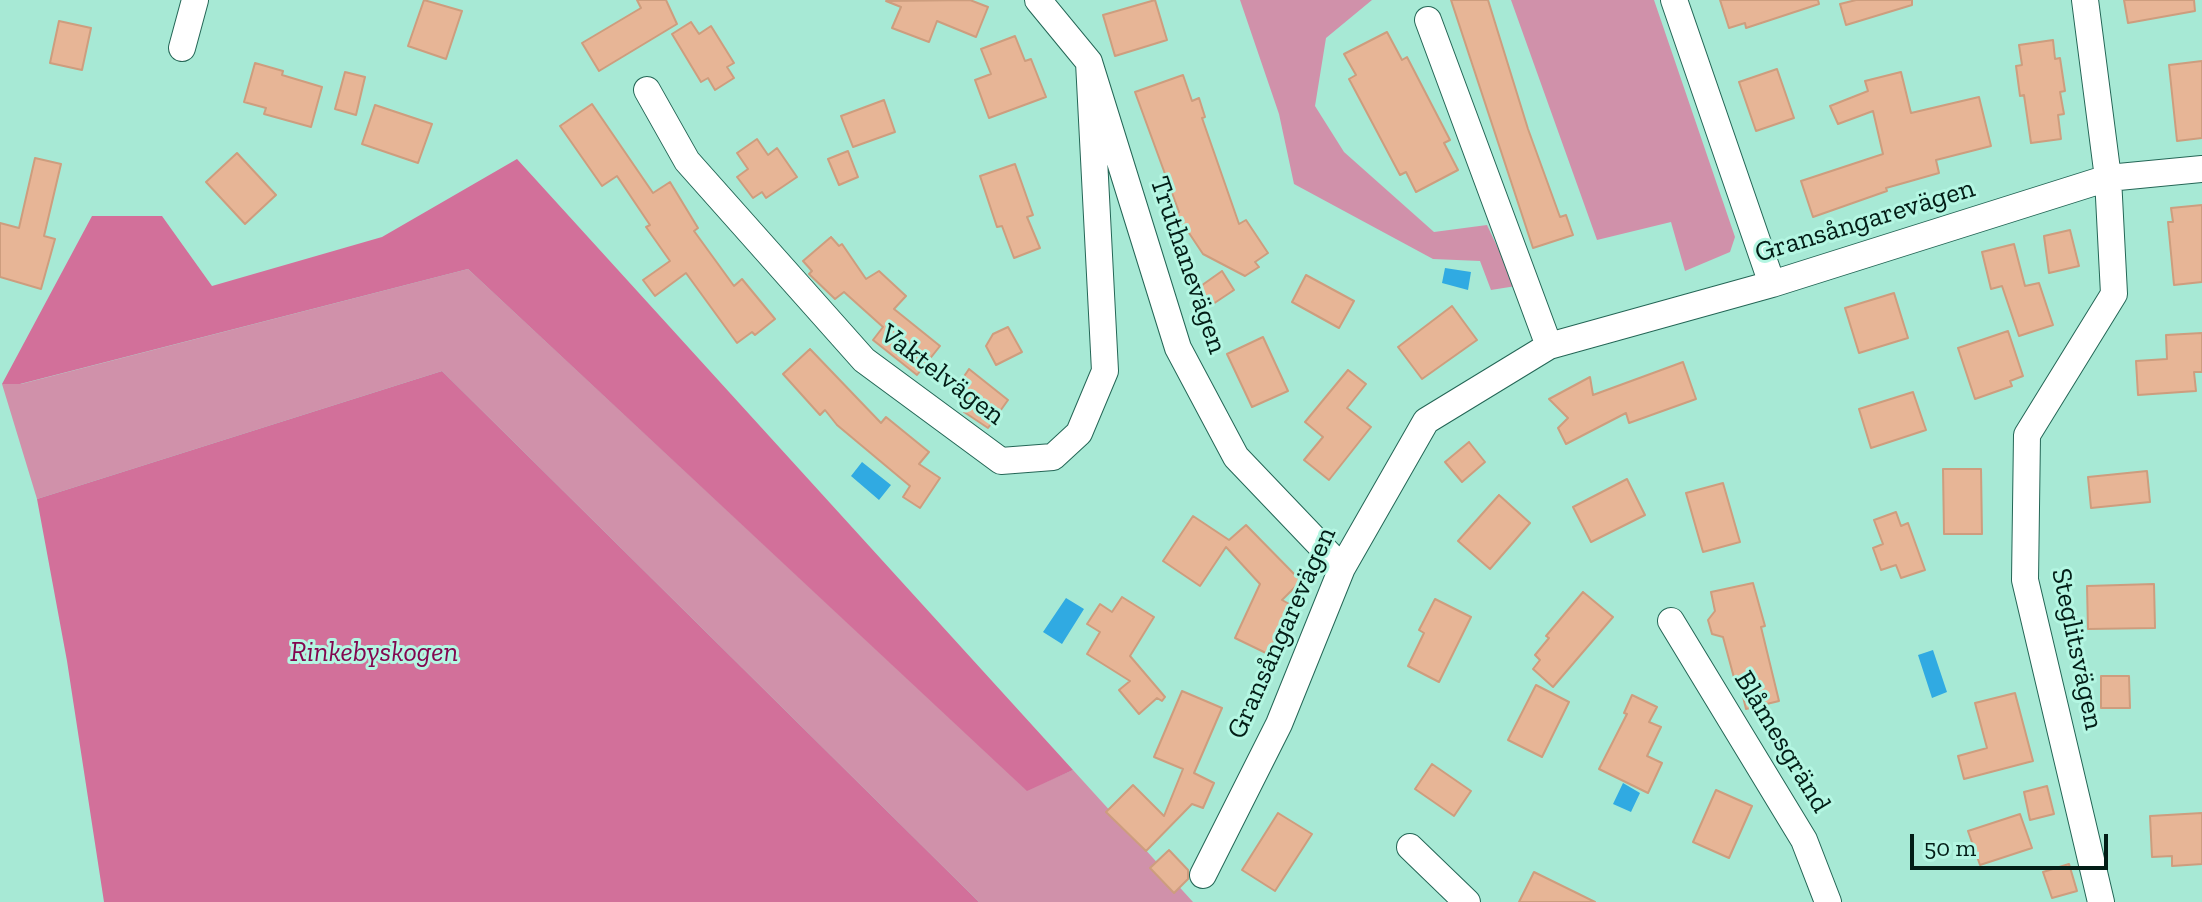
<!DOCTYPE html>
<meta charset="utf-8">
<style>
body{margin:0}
#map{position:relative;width:2202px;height:902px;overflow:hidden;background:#a7e9d5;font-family:"Zilla Slab",serif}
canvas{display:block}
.scale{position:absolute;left:1910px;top:834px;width:198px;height:36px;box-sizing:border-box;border:4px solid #021d16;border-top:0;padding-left:10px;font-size:24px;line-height:28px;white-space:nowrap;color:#021d16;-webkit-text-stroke:6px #b4f6e2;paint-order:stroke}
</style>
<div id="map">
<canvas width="2202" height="902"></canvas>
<div class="scale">50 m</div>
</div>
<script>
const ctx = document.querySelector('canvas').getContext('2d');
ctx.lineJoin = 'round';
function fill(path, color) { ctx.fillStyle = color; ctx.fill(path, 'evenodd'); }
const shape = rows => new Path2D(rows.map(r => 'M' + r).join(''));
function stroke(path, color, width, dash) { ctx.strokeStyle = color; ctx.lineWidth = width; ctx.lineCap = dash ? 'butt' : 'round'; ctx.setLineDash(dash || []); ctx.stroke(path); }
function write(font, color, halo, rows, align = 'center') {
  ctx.font = font + ' "Zilla Slab",serif'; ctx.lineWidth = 6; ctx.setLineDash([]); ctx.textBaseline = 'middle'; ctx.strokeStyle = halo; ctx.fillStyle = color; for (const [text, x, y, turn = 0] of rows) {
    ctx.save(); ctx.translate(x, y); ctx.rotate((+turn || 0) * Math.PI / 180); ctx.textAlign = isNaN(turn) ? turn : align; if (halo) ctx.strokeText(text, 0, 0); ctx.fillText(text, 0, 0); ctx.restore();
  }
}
fill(shape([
 [1240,0,1372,0,1326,38,1315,106,1344,152,1434,232,1487,225,1516,286,1491,290,1480,261,1433,259,1294,184,1279,114],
 [1511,0,1654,0,1735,237,1730,252,1685,271,1671,222,1597,240],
 [468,269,1027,790,1073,770,1193,902,979,902,442,371,37,499,2,384,21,384]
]), '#d091aa');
fill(shape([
 [517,159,1073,770,1027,791,468,269,20,384,2,384,92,216,162,216,212,286,382,237],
 [442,371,979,902,104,902,67,661,37,499]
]), '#d2709a');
fill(shape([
 [1445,268,1471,272,1468,290,1442,283],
 [862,462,891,485,879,500,851,476],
 [1066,598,1084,609,1062,644,1043,632],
 [1933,650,1947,692,1932,698,1918,655],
 [1623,783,1640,793,1631,812,1613,804]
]), '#30aae2');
const building = shape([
 [424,0,462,11,446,59,408,46,424,0],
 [637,0,666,0,677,24,599,71,582,43,641,8,637,0],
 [970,0,988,7,976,37,937,21,929,42,892,28,901,7,886,1,970,0],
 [1155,0,1167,40,1115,56,1103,15,1155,0],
 [1451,0,1488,0,1528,129,1560,217,1566,215,1573,235,1533,248,1451,0],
 [1720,0,1818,0,1819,4,1746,28,1745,23,1729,28,1720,0],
 [1856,0,1912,0,1912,5,1846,25,1840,4,1856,0],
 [2124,0,2194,0,2195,11,2128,23,2124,0],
 [59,21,91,28,82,70,50,63,59,21],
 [691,22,699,34,711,26,734,63,727,67,734,78,715,90,708,78,701,82,672,34,691,22],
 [1387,32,1402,60,1407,57,1450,140,1444,143,1458,170,1416,192,1406,172,1400,175,1349,79,1356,75,1344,54,1387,32],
 [1015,36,1025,61,1031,59,1046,97,989,118,975,80,991,74,981,49,1015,36],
 [2053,40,2055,59,2060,58,2065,91,2060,92,2064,114,2058,115,2061,139,2031,143,2024,95,2020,96,2016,66,2022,65,2019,45,2053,40],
 [2202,61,2202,138,2177,141,2169,65,2202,61],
 [255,63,283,71,282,75,322,87,311,127,264,114,266,108,244,102,255,63],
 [1777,69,1794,118,1756,131,1739,82,1777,69],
 [345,72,365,77,356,115,335,109,345,72],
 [1901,72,1911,113,1979,97,1991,146,1936,160,1939,173,1886,188,1887,191,1813,217,1801,181,1883,154,1873,111,1838,124,1830,106,1868,91,1865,81,1901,72],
 [1183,75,1192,101,1199,98,1205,117,1202,118,1239,224,1246,220,1268,253,1255,262,1259,267,1245,276,1203,254,1187,230,1181,233,1173,215,1179,212,1135,92,1183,75],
 [884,100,895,132,853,147,841,116,884,100],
 [592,104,653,193,670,182,698,228,694,231,734,286,742,279,775,319,755,335,752,332,737,343,686,273,655,296,643,280,670,261,646,227,650,225,617,176,602,186,560,126,592,104],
 [375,105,432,124,418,163,362,144,375,105],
 [757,139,768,155,777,148,797,177,766,198,762,192,753,198,737,177,748,169,737,153,757,139],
 [848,151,858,177,839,185,828,159,848,151],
 [237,153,276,195,245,224,206,182,237,153],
 [35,158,61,164,44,236,55,239,41,289,0,277,0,223,19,228,35,158],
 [1015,164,1033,215,1027,217,1040,248,1014,258,1002,226,997,227,980,176,1015,164],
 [2202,205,2202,282,2174,285,2168,222,2173,222,2171,208,2202,205],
 [2070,230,2079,266,2049,273,2044,236,2070,230],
 [831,237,839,246,842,244,866,279,879,271,906,296,894,309,940,346,917,375,873,340,883,327,844,292,835,299,809,274,812,271,803,261,831,237],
 [2014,244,2025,286,2039,283,2053,325,2019,336,2002,286,1991,289,1982,252,2014,244],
 [1222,271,1234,290,1210,306,1198,288,1222,271],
 [1306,275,1354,301,1339,328,1292,302,1306,275],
 [1894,293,1908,338,1859,353,1845,308,1894,293],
 [1452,306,1477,340,1422,379,1398,347,1452,306],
 [1008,327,1022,352,996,365,986,346,993,334,1008,327],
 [2008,331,2023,376,2010,381,2012,386,1975,399,1958,348,2008,331],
 [2202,333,2202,372,2194,372,2196,391,2138,395,2136,361,2167,359,2166,335,2202,333],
 [1263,337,1288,391,1252,407,1227,354,1263,337],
 [810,349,881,423,886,417,929,452,919,464,940,478,920,508,903,497,910,486,837,425,825,410,820,415,783,374,810,349],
 [1683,362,1696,399,1629,423,1626,413,1566,444,1558,428,1568,418,1549,399,1590,377,1593,395,1683,362],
 [969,369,1008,400,988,428,964,412,971,402,955,390,969,369],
 [1348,370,1366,384,1347,408,1371,427,1329,480,1304,460,1323,437,1305,422,1348,370],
 [1913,392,1926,430,1871,448,1859,409,1913,392],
 [1469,442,1485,462,1462,482,1445,462,1469,442],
 [1943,469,1981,469,1982,534,1944,534,1943,469],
 [2147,471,2150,502,2091,508,2088,477,2147,471],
 [1627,479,1645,515,1591,542,1573,507,1627,479],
 [1723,483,1740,542,1703,552,1686,493,1723,483],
 [1499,495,1530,523,1490,569,1458,541,1499,495],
 [1896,512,1901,526,1908,523,1925,570,1901,578,1896,565,1881,570,1873,548,1883,544,1874,520,1896,512],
 [1193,516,1229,540,1246,525,1301,581,1282,600,1291,605,1268,654,1235,638,1260,584,1226,547,1200,586,1163,561,1193,516],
 [1753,583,1765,626,1761,627,1779,701,1746,709,1740,684,1736,685,1723,637,1712,634,1708,620,1715,611,1711,592,1753,583],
 [2154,584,2155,628,2088,629,2087,586,2154,584],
 [1583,592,1613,617,1553,687,1533,669,1540,660,1535,655,1549,638,1546,636,1583,592],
 [1122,597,1154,617,1130,656,1165,697,1162,701,1157,698,1139,714,1119,690,1130,681,1087,654,1100,632,1087,624,1100,604,1112,612,1122,597],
 [1435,599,1471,617,1439,682,1408,666,1424,633,1419,630,1435,599],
 [2101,676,2129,676,2130,708,2101,708,2101,676],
 [1536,685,1569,702,1542,757,1508,740,1536,685],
 [1182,691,1222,708,1194,773,1214,783,1203,808,1192,804,1146,851,1106,812,1133,785,1164,816,1183,769,1154,757,1182,691],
 [2015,693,2033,761,1964,779,1958,756,1987,748,1975,703,2015,693],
 [1632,695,1657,707,1649,722,1661,727,1647,756,1662,763,1648,793,1599,769,1627,714,1624,713,1632,695],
 [1432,764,1471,791,1454,816,1415,789,1432,764],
 [2047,786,2054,814,2030,820,2024,792,2047,786],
 [1716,790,1752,806,1729,858,1693,842,1716,790],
 [1278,813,1312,834,1275,891,1242,870,1278,813],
 [2202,813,2202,864,2172,866,2172,856,2152,857,2150,816,2202,813],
 [2020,814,2032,848,1980,865,1968,831,2020,814],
 [1169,850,1188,870,1188,879,1174,893,1150,868,1169,850],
 [2069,864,2077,891,2052,898,2043,872,2069,864],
 [1534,872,1595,902,1519,902,1534,872]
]);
fill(building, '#e7b596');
stroke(building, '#cd9d7e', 2);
const minor = shape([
 [1038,0,1089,62,1178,348,1236,457,1342,568],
 [1674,0,1772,284],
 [2085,0,2108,178,2114,294,2027,435,2025,580,2101,902],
 [1428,20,1549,346],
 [182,48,195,0],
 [647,90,687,161,864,360,1001,461,1053,457,1079,433,1105,371,1089,62],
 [1671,621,1804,840,1828,902],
 [1410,847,1467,902],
 [1203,875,1279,724,1342,568,1426,421,1549,346,1772,284,2108,178,2202,169]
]);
stroke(minor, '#246656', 28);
stroke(minor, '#fff', 26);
write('28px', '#021d16', '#b4f6e2', [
 ["Gransångarevägen",1865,221,-17],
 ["Truthanevägen",1188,265,71],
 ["Vaktelvägen",942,375,37],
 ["Gransångarevägen",1282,633,-66],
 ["Steglitsvägen",2077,649,78],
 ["Blåmesgränd",1782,742,59]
]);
write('italic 28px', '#83064f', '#b4f6e2', [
 ["Rinkebyskogen",374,653]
]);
</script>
